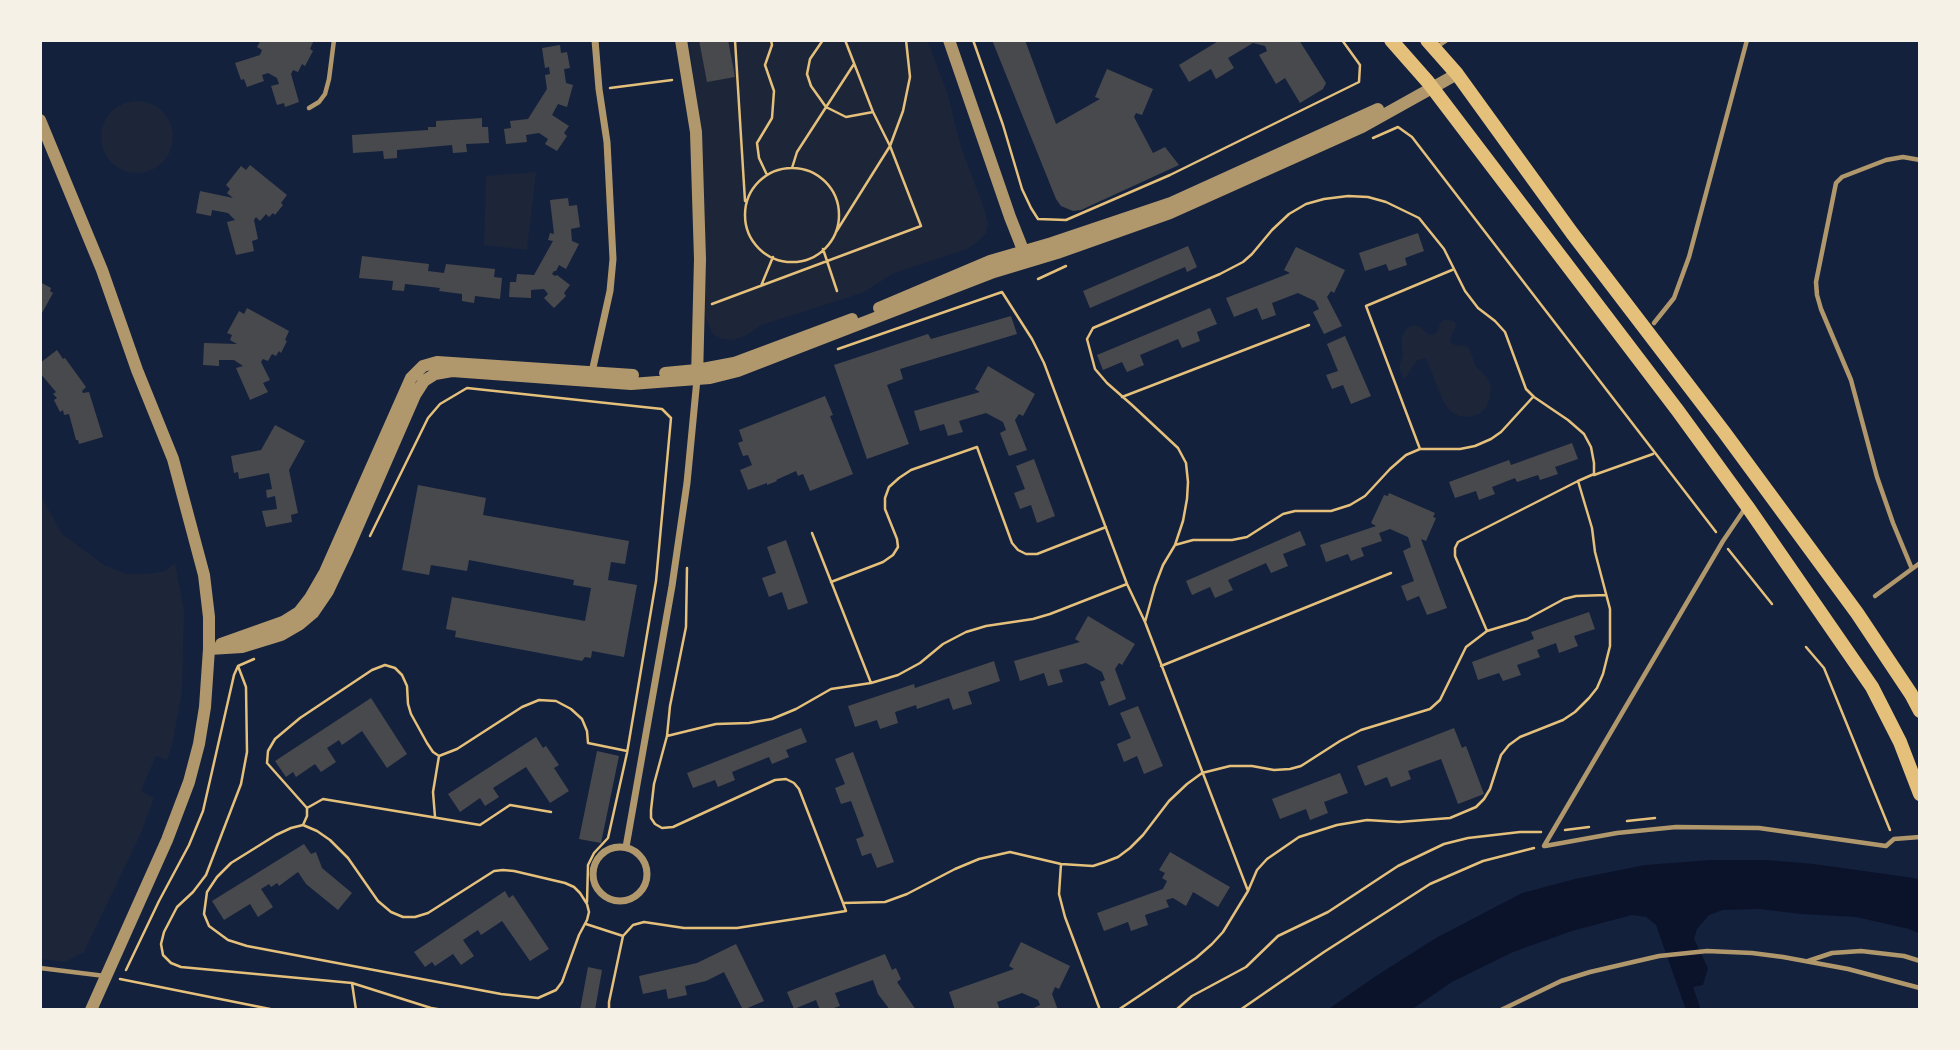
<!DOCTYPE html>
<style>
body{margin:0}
#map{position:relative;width:1960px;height:1050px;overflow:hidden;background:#14213d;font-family:"Roboto Serif",serif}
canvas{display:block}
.frame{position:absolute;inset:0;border:42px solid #f6f1e7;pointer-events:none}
</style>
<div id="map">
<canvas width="1960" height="1050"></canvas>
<div class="frame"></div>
</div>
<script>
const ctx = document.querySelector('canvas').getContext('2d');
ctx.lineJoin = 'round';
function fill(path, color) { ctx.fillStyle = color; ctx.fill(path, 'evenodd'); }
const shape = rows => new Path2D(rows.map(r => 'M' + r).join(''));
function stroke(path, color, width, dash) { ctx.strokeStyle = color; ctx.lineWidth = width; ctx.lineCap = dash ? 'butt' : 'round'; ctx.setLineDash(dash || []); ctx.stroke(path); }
fill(shape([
 [689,40,927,40,947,92,960,144,985,211,988,224,986,233,979,241,967,249,894,273,862,293,761,325,747,335,734,340,722,339,713,334,708,324,703,307,700,132],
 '101 137a36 36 0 1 1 72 0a36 36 0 1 1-72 0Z',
 [536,172,527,250,484,245,486,176],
 [1446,319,1455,322,1456,326,1450,339,1451,343,1455,345,1466,346,1470,350,1475,365,1487,378,1491,387,1490,398,1486,408,1479,414,1469,417,1459,416,1450,411,1443,401,1426,358,1417,360,1404,380,1399,367,1403,355,1401,339,1406,329,1414,325,1420,327,1429,335,1433,335,1437,332,1441,322],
 [40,475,42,498,62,534,104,565,127,574,148,574,165,571,175,563,184,611,182,691,172,746,167,760,156,756,141,791,154,798,140,835,84,952,65,962,40,959]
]), '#1d2539');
fill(shape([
 [1710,860,1767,860,1814,864,1914,878,1920,880,1920,934,1909,929,1856,917,1801,914,1759,909,1723,910,1709,915,1697,929,1694,939,1708,968,1703,985,1693,987,1701,1010,1686,1010,1656,925,1646,917,1632,915,1572,931,1513,952,1452,982,1411,1010,1327,1010,1376,976,1436,938,1522,893,1575,879,1645,865]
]), '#0b132b');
fill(shape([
 [261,40,314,40,310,49,313,51,305,66,302,64,298,72,293,70,291,74,299,102,285,107,284,103,277,105,271,86,279,84,277,78,268,73,262,75,264,81,247,87,244,79,241,80,235,63,260,55,262,50,257,47],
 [699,40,728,40,735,77,707,82],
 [992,40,1025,40,1056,124,1100,99,1095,97,1107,69,1153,89,1142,115,1136,113,1134,117,1153,153,1165,147,1179,165,1081,210,1073,211,1061,206,1056,199],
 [1220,40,1299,40,1326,83,1323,89,1300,103,1285,78,1276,84,1259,55,1267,51,1265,46,1253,43,1228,58,1234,68,1216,79,1211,69,1189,82,1179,65],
 [560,45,561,53,567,52,570,68,564,69,566,83,573,85,567,107,558,104,552,115,569,126,564,133,567,136,557,151,545,144,548,139,539,133,526,135,527,142,506,144,504,129,511,128,510,121,528,119,547,89,545,75,550,74,549,67,545,68,542,48],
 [482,118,482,127,488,127,489,143,466,144,467,152,453,153,452,145,397,150,397,158,384,159,383,151,353,153,352,135,428,130,428,127,436,127,436,121],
 [250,165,287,195,281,203,283,205,275,215,273,213,269,217,266,214,260,221,256,217,254,220,258,239,252,241,254,251,236,255,227,222,235,220,228,213,212,210,211,216,196,213,200,191,233,198,227,193,230,189,226,185,241,166,246,170],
 [568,198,569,206,577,205,580,227,571,229,572,241,579,244,566,269,559,265,556,271,554,271,552,274,555,276,557,275,570,285,564,293,566,296,554,308,544,298,548,294,544,289,531,290,531,298,509,297,510,282,516,282,517,274,534,275,553,241,548,240,550,233,554,234,550,200],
 [1418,233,1424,251,1405,258,1407,265,1389,271,1386,264,1365,271,1359,253],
 [1188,246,1197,267,1187,272,1185,267,1090,308,1083,291],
 [1296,247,1345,270,1334,293,1331,291,1327,297,1342,326,1324,334,1313,312,1319,309,1315,301,1298,293,1272,303,1276,315,1262,320,1257,308,1234,317,1226,298,1290,273,1284,270],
 [362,256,429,264,428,271,444,273,446,264,495,269,494,277,502,278,500,299,475,296,474,303,462,301,462,294,439,291,440,288,405,284,404,291,392,290,393,281,359,278],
 [40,282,51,288,50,291,53,293,42,313,40,312],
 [247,308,289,331,285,340,287,341,281,353,279,351,276,356,272,354,268,361,263,359,261,362,270,380,263,383,268,392,250,400,236,368,243,366,234,360,219,360,219,366,203,365,204,343,237,344,230,340,232,335,227,333,239,311,244,314],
 [1210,308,1217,324,1197,332,1200,341,1182,348,1178,339,1140,355,1144,365,1127,372,1122,362,1103,370,1097,355],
 [1011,316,1017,334,900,369,903,379,887,385,909,444,867,459,834,365,928,334,931,339],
 [1345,336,1371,396,1351,404,1343,385,1332,389,1326,375,1338,371,1327,344],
 [57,350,63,359,65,358,86,387,82,391,83,393,89,392,103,437,79,444,78,440,76,440,69,414,64,415,63,410,60,412,54,400,57,398,53,394,56,392,40,373,40,363],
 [988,366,1035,394,1023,416,1019,414,1015,420,1027,450,1009,456,1000,433,1006,430,1003,422,986,413,959,421,963,432,948,436,944,424,920,431,914,411,980,392,975,389],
 [825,396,833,415,830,416,853,474,810,491,803,474,798,476,796,471,776,480,777,481,767,485,767,483,748,490,740,470,752,465,748,455,743,456,738,443,743,441,739,430],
 [275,425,305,441,289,470,298,513,291,515,292,522,266,527,262,511,277,509,275,496,267,498,266,490,272,489,269,473,239,479,238,472,234,473,231,456,261,450],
 [1572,443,1578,459,1555,467,1558,474,1540,480,1538,475,1517,482,1515,478,1492,487,1495,494,1479,500,1476,491,1455,498,1449,482,1509,460,1511,465],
 [1034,459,1055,516,1037,523,1031,505,1020,509,1014,493,1025,489,1016,466],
 [418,485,486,498,483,515,629,541,625,564,611,562,608,580,637,585,624,657,592,651,591,658,585,657,582,661,455,637,456,631,446,629,452,597,585,621,591,588,573,585,574,580,469,560,467,571,431,565,429,575,402,570],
 [1389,493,1435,513,1433,517,1436,518,1426,541,1421,539,1447,608,1427,615,1419,596,1407,601,1401,586,1414,581,1403,551,1411,547,1408,537,1390,529,1379,533,1382,541,1361,548,1364,556,1351,561,1348,554,1326,562,1320,545,1376,526,1371,523,1384,495,1388,496],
 [1300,531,1306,545,1283,554,1288,566,1271,573,1266,563,1228,580,1233,590,1215,598,1210,587,1192,595,1186,581],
 [786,540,808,603,788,610,782,592,769,597,762,578,776,573,767,547],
 [1589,612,1595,629,1574,636,1578,646,1559,653,1556,643,1537,650,1540,657,1517,665,1521,675,1503,681,1499,673,1478,680,1472,662,1534,639,1531,632],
 [1088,616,1135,644,1122,665,1119,663,1115,669,1126,699,1109,706,1100,682,1105,680,1102,672,1086,663,1059,670,1063,682,1048,686,1044,673,1020,681,1014,661,1080,642,1075,639],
 [994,661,1000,681,968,692,972,704,953,710,949,698,917,709,916,705,895,712,898,723,880,729,877,720,855,727,848,706,914,684,915,688],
 [371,698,407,754,387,768,362,731,342,745,339,740,327,748,336,762,321,772,315,764,296,777,293,772,286,777,275,761],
 [1138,706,1163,766,1144,774,1137,756,1124,762,1117,744,1131,738,1120,713],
 [801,728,807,742,786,750,789,757,772,764,769,757,732,772,735,780,718,787,715,780,693,788,687,773],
 [1454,728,1462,748,1466,746,1484,794,1458,804,1441,759,1408,771,1411,779,1391,787,1387,777,1365,786,1357,766],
 [536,737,543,748,546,746,559,765,554,768,569,791,550,803,526,767,493,788,499,797,485,806,480,798,460,812,448,794],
 [597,751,619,756,601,843,579,839],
 [853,752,894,862,877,868,871,853,862,856,856,839,864,836,851,801,841,804,835,788,845,784,835,759],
 [1340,773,1348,793,1324,802,1328,813,1310,820,1306,809,1280,819,1272,799],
 [304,844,311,854,316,852,322,868,352,893,338,910,306,884,298,872,279,886,277,883,271,887,269,884,261,889,273,907,258,917,250,904,224,920,212,901],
 [1170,852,1230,887,1218,907,1193,892,1186,906,1173,898,1166,900,1169,907,1145,915,1148,925,1131,931,1128,922,1104,931,1097,913,1163,889,1167,881,1162,878,1165,873,1159,870],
 [505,891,509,898,513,895,549,949,530,961,502,921,481,935,478,930,463,940,474,956,461,965,453,954,435,966,432,962,425,967,414,952],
 [1021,942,1070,966,1059,989,1055,987,1052,994,1058,1010,1030,1010,1040,1005,1038,1000,1022,993,997,1002,1000,1010,955,1010,949,992,1014,969,1009,966],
 [736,944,764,1001,743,1010,724,972,706,981,685,986,687,995,668,999,666,989,643,994,639,976,697,963],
 [885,954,892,970,896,968,901,979,897,982,916,1010,890,1010,878,994,873,980,835,993,840,1006,828,1010,820,1010,816,1000,794,1009,787,992],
 [588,967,602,970,595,1010,580,1010]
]), '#48494c');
stroke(shape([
 [735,40,745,201],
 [823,40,810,59,807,74,811,86,826,107,846,117,873,112],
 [973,40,1003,125,1022,189,1031,208,1038,219,1066,220,1170,175,1359,82,1360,65,1342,40],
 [610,88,672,80],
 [1373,138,1398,127,1412,137,1716,532],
 [792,168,797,152,854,64],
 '745 215a47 47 0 1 1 94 0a47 47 0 1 1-94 0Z',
 [767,175,759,158,757,143,772,118,774,91,765,65,772,45,771,40],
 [836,232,890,146,903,111,910,77,906,40],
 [823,249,837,291],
 [1038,279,1066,266],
 [761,286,773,257],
 [712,304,921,226,890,146,873,112,845,40],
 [838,349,1002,292,1032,339,1044,363,1127,584,1145,622,1248,891],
 [1122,397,1309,325],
 [1420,449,1366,306,1452,270],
 [1594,475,1653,454],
 [812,533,871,683],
 [370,536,428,418,440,404,467,388,662,409,671,418,656,581,627,753,608,838,594,853,588,865,587,902],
 [1728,549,1772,604],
 [687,568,686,627,670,706,667,736,654,784,651,810,651,818,655,824,662,828,673,827,775,780,786,779,794,783,799,789,843,903],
 [831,582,883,562,893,555,898,547,897,539,885,509,885,498,889,487,899,478,911,470,977,447,1012,543,1018,550,1026,554,1037,554,1106,527],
 [1145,622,1155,586,1163,565,1175,545,1193,540,1232,540,1247,537,1283,514,1295,511,1331,511,1350,505,1365,496,1390,469,1406,455,1420,449,1460,449,1475,446,1491,439,1501,432,1533,397],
 [1487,631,1455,556,1455,548,1458,542,1578,481],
 [1806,647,1824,668,1890,830],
 [238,666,246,687,247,752,241,784,206,875,193,892,177,907,164,932,161,944,163,955,171,963,181,967,352,983,431,1008,443,1010],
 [1161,666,1391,573],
 [667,736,716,724,749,723,772,719,796,709,831,689,871,683,898,675,920,663,943,644,966,632,986,626,1033,619,1050,614,1127,584],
 [307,808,323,799,480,825,510,805,551,812],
 [435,817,433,792,439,756],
 [1627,821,1655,818],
 [303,825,317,831,330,840,348,858,378,901,391,912,403,917,415,917,428,913,494,871,503,870,514,871,565,883,574,887,580,893,587,904,589,912,587,920,579,935,562,982,556,990,538,998,501,994,247,946,228,940,209,926,204,914,207,892,217,877,231,863,276,835,291,828,303,825,307,816,307,808,267,763,268,751,275,739,300,718,372,670,385,665,395,668,402,675,407,686,408,704,411,714,427,743,433,752,439,756,457,749,522,707,539,700,556,701,571,709,582,719,587,731,588,743,627,751],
 [1565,830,1589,827],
 [1061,864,1059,894,1065,917,1100,1010],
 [586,924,623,936],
 [126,970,159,901,189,845,203,811,234,675,238,666,254,659],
 [120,979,275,1010],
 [352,983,356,1010],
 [609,1010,609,1002,623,936,633,925,644,922,684,928,737,928,846,911,843,903,885,902,907,894,955,869,979,859,1010,852,1061,864,1093,866,1105,862,1118,857,1130,848,1143,835,1169,801,1187,784,1202,773,1230,766,1252,766,1274,770,1290,769,1301,766,1340,741,1361,730,1430,709,1440,700,1466,647,1487,631,1527,619,1564,599,1576,596,1606,595],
 [1118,1010,1196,958,1212,944,1223,932,1234,914,1248,891,1257,870,1267,859,1299,837,1337,825,1367,820,1399,822,1450,818,1476,807,1484,799,1490,789,1501,755,1509,745,1520,737,1563,720,1575,712,1589,698,1597,688,1603,674,1610,646,1610,609,1595,552,1592,528,1578,481,1594,474,1594,463,1591,447,1584,434,1568,420,1534,397,1526,389,1505,332,1495,321,1478,308,1465,291,1444,249,1419,218,1386,202,1368,197,1348,196,1324,199,1306,204,1289,214,1272,230,1252,254,1243,262,1220,274,1093,328,1087,339,1095,369,1107,383,1132,405,1178,448,1186,463,1188,482,1187,499,1183,521,1175,545],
 [1176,1010,1192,996,1246,967,1278,936,1328,912,1398,866,1444,844,1468,838,1520,832,1541,832],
 [1240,1010,1324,952,1430,884,1483,861,1534,848]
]), '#e5c07b', 2.5);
stroke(shape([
 [1438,46,1447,40],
 [309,108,319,102,325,94,329,79,334,40],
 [1654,323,1674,298,1689,257,1747,40],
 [1912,569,1893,523,1877,477,1851,380,1821,309,1817,295,1816,282,1836,183,1842,177,1886,160,1903,157,1920,160],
 [1875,596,1920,563],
 [1544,846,1723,541,1744,510],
 [1545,846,1617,833,1676,827,1759,828,1886,846,1894,839,1920,837],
 [1808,961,1832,953,1861,951,1904,956,1920,961],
 [40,968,105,976],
 [1501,1010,1561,981,1590,972,1659,956,1707,951,1752,953,1783,957,1848,969,1920,988]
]), '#b1986c', 4.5);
stroke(shape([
 [592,372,610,291,613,259,607,142,599,89,595,40],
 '593 874a27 27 0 1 1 54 0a27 27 0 1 1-54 0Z',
 [626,847,672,586,687,483,697,379]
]), '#b1986c', 7);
stroke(shape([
 [681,40,696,132,700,259,697,378],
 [949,40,1010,217,1025,255],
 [40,120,102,270,137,370,173,459,204,575,209,617,209,649,205,707,199,744,189,782,167,840,91,1010],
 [879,308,990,261,1052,243,1171,203,1378,109],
 [665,373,697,370,734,363,852,319],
 [221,644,283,622,299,612,310,598,325,572,411,378,423,366,437,362,633,375],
 [209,649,242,647,281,635,300,624,313,613,328,591,346,553,415,395,424,381,435,374,452,371,631,384,710,378,738,371,994,272,1057,253,1170,213,1362,127,1457,74]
]), '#b1986c', 12);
stroke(shape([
 [1391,40,1428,82,1678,411,1747,506,1872,687,1900,742,1920,794],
 [1427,40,1457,74,1572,233,1724,432,1857,613,1911,694,1920,711]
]), '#e5c07b', 14);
</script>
